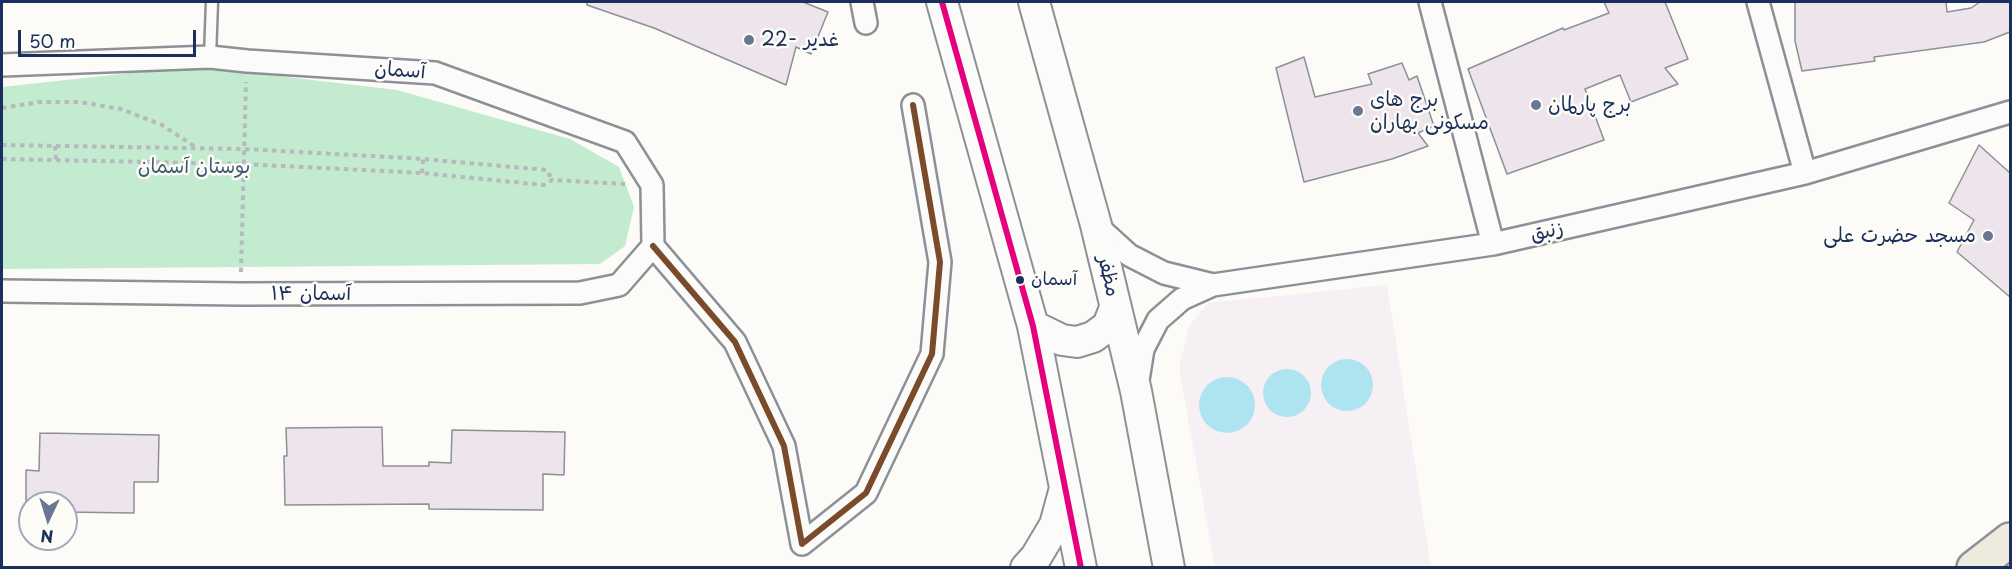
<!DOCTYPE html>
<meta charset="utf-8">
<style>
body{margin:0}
#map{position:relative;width:2012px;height:569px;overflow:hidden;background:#fcfbf8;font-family:"Playpen Sans",sans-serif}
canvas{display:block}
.frame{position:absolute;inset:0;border:3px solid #1b2f5e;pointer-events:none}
.north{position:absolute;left:18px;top:491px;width:60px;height:60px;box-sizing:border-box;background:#fdfcf7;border:2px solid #a3aaba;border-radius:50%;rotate:184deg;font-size:16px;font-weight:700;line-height:24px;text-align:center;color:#1b2f5e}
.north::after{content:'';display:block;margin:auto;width:21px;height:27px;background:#6a7694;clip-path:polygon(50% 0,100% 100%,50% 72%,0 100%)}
.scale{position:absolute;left:18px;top:30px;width:178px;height:27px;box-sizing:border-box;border:3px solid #1b2f5e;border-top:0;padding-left:8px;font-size:18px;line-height:21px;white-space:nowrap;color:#1b2f5e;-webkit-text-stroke:4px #fdfcf7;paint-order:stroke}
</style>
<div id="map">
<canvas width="2012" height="569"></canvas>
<div class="frame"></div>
<div class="north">N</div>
<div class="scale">50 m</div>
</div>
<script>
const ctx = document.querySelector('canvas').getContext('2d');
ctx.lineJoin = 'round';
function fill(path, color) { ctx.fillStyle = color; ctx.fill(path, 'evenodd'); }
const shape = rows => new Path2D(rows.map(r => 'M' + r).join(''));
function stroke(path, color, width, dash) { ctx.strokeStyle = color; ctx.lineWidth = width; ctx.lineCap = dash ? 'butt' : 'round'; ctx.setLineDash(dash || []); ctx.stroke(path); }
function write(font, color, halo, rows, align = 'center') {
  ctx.font = font + ' "Playpen Sans","Playpen Sans Arabic",sans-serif'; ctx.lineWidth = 5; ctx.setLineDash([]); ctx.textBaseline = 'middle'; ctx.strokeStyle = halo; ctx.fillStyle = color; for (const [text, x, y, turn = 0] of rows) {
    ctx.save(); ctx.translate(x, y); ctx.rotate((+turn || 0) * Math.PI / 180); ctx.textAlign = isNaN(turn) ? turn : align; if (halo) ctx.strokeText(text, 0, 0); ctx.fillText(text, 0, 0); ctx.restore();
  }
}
fill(shape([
 [1387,285,1431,567,1215,567,1179,368,1189,326,1208,303]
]), '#f6eff3');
fill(shape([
 [194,66,397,90,570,139,619,167,634,207,625,246,600,264,2,269,2,87]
]), '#c3ebcf');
fill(shape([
 '1321 385a26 26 0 1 1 52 0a26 26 0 1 1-52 0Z',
 '1263 393a24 24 0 1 1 48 0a24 24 0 1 1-48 0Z',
 '1199 405a28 28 0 1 1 56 0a28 28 0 1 1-56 0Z'
]), '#aee4f0');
const building = shape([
 [587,2,803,2,828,12,811,54,796,47,786,85,654,28,587,5,587,2],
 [1604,2,1665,2,1688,59,1665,68,1678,84,1631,102,1620,75,1585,89,1604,140,1507,174,1468,69,1563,28,1564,30,1609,13,1604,2],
 [1795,2,1946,2,1947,12,1971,8,1980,2,2010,2,2010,32,1984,42,1874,57,1875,61,1802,71,1795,41,1795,2],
 [1304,57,1315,97,1372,84,1368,74,1402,63,1409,80,1417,76,1434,126,1418,133,1428,146,1392,159,1304,182,1276,68,1304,57],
 [1979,145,2010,173,2010,297,1957,252,1974,220,1949,203,1979,145],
 [382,427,383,466,429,466,429,462,451,463,452,430,565,432,564,475,543,474,543,510,429,509,429,504,285,505,284,456,287,456,286,428,382,427],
 [40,433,159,435,158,482,134,482,134,513,66,512,66,503,26,503,26,470,39,471,40,433]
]);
fill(building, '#ede5eb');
stroke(building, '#8c9097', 1.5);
const lane = shape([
 [210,57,212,2]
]);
const street = shape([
 [862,2,866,23],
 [1430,2,1493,244],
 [1758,2,1805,173],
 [2,65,210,57,247,61,435,73,625,142,652,185,653,246,619,285,580,293,240,294,2,291],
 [1096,225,1129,255,1164,273,1213,285],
 [653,246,735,342,784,446,802,544,866,493,932,354,940,262,913,105],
 [1138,380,1143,349,1158,320,1182,299,1213,285,1493,244,1805,173,2010,112]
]);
const secondary = shape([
 [942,2,1033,326,1081,568],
 [1034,2,1096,225,1136,391,1169,568],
 [1033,326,1062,340,1077,342,1093,337,1108,326,1115,308],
 [1026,568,1036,557,1055,525,1064,492]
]);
const highway = shape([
 [1974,568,2010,540]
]);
stroke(lane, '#8c9097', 15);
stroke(street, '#8c9097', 26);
stroke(secondary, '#8c9097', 34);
stroke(highway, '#8c9097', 38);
stroke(shape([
 [2,108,39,102,79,102,121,109,162,125,197,148],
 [2,145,244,149,423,159,547,170,552,180],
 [55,146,56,160],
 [2,159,244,164,422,173,544,185,552,180,625,184],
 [422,173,423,159],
 [241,272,246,82]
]), '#b6b9bd', 4, [4.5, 4.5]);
stroke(lane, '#fbfbf9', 10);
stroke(street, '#fbfbf9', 21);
stroke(secondary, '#fbfbf9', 30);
stroke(highway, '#eeeade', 33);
stroke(shape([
 [942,2,1033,326,1081,568]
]), '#e5007d', 6);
stroke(shape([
 [653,246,735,342,784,446,802,544,866,493,932,354,940,262,913,105]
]), '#7a4b2a', 6);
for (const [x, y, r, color] of [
 [749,40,6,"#6a7694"],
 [1536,105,6,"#6a7694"],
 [1358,111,6,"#6a7694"],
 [1988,236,6,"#6a7694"],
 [1020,280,5,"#1b2f5e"]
]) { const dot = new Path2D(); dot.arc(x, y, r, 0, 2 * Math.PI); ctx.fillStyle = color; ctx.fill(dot); stroke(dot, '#fdfcf7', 2); }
write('18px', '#1b2f5e', '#fdfcf7', [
 ["آسمان",1031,280]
], 'left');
write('20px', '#1b2f5e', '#fdfcf7', [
 ["22- غدیر",761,40],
 ["برج های",1370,100],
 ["مسکونی بهاران",1370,123],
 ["برج پارلمان",1548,105],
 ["مسجد حضرت علی",1976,236,"right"]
], 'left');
write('20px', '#1b2f5e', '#fdfcf7', [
 ["آسمان",400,71,4],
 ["زنبق",1547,232,-13],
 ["مظفر",1108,276,77],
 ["آسمان ۱۴",311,294]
]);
write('20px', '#3a5b72', '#fdfcf7', [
 ["بوستان آسمان",194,167]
]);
</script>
